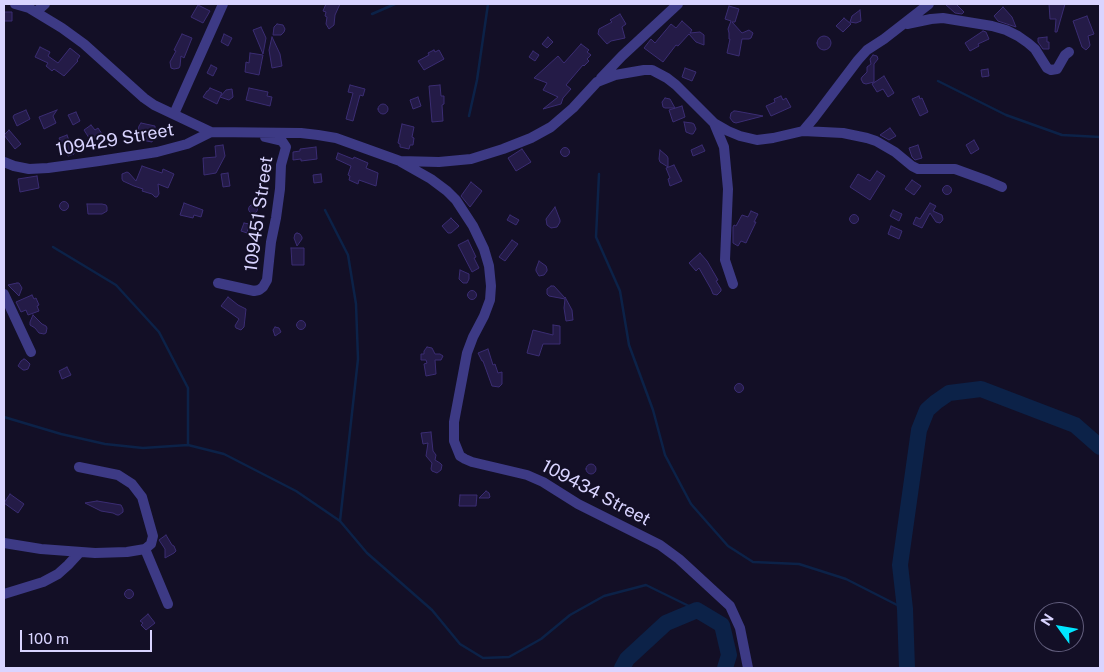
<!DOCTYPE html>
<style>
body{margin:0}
#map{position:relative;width:1104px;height:672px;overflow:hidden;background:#130f26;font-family:"Public Sans",sans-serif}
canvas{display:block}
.frame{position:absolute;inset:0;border:5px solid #d9d4ff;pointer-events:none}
.north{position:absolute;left:1034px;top:602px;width:50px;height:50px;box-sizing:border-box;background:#130f26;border:1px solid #625e7d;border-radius:50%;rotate:302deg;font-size:14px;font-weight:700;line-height:20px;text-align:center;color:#d9d4ff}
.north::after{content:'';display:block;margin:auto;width:18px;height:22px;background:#00e5ff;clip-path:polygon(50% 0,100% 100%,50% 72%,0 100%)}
.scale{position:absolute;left:20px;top:630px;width:132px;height:22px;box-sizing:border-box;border:2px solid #d9d4ff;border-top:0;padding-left:6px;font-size:15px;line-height:18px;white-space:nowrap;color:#d9d4ff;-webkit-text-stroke:4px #130f26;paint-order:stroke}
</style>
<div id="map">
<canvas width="1104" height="672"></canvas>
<div class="frame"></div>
<div class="north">N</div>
<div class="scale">100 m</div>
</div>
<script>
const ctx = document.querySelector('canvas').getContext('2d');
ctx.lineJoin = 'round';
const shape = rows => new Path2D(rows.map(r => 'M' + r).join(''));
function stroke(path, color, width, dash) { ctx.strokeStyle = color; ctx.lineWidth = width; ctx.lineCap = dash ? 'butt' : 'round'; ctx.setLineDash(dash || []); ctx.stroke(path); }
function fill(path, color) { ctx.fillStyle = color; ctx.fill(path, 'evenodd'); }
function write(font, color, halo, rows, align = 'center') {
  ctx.font = font + ' "Public Sans",sans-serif'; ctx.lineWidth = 4; ctx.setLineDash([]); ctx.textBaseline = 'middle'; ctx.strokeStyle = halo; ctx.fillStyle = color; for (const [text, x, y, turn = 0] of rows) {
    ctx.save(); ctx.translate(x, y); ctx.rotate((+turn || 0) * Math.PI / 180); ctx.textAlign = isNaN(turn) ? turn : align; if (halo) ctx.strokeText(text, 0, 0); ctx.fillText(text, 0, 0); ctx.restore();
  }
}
stroke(shape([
 [372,14,395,4],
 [938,81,1006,115,1062,135,1100,137],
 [469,116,477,80,488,4],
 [599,174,596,237,620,291,629,345,653,410,665,455,691,504,728,546,753,562,799,564,846,579,905,609],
 [325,210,348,255,356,304,358,359,340,521],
 [53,247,116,285,159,332,188,388,188,445],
 [4,417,61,434,105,444,143,448,188,445,224,454,296,491,340,521,367,553,432,610,460,644,483,658,509,657,541,639,570,615,604,596,646,585,697,610]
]), '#0c2248', 2.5);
stroke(shape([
 [622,668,627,659,666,623,697,610,722,625,729,655,725,668],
 [907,668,905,609,900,565,919,430,927,410,936,402,949,393,981,389,1075,425,1100,447]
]), '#0c2248', 16);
const building = shape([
 [326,4,340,4,335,15,334,25,329,29,326,24,327,17,325,16,326,12,323,11,326,4],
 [945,4,956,4,964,12,962,14,955,13,945,4],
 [1049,4,1065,4,1057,32,1055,32,1056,19,1050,19,1049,4],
 [198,5,210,11,203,23,191,17,198,5],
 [729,6,739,9,735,22,732,22,742,33,749,30,753,33,751,38,749,39,742,39,739,56,727,53,730,39,729,39,729,33,728,29,731,21,725,19,729,6],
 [1003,7,1012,17,1016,27,998,21,994,16,1003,7],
 [860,10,861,21,856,23,850,22,852,16,860,10],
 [4,12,12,12,12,21,4,21,4,12],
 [620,14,626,24,622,27,625,38,611,41,607,44,598,34,599,29,612,22,610,20,620,14],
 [1087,16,1094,34,1088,36,1090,45,1089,47,1086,50,1082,47,1073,21,1087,16],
 [844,18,851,24,843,32,836,26,844,18],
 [682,21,692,30,690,33,700,32,704,35,704,45,696,42,689,34,678,46,676,45,663,62,644,48,651,39,655,43,671,24,676,28,682,21],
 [277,24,283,25,285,29,284,32,281,35,273,35,274,27,277,24],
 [261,27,266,38,263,54,253,30,261,27],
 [983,31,986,32,989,39,978,44,979,46,970,51,965,43,983,31],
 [182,34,192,38,184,58,181,56,180,66,179,68,174,69,171,68,170,62,176,51,174,50,182,34],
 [224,34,232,38,228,46,221,42,224,34],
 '817 43a7 7 0 1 1 14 0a7 7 0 1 1-14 0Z',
 [272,37,280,54,282,66,272,68,269,50,272,37],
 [548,37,553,42,547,48,542,44,548,37],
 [1047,37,1047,42,1049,42,1049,49,1043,49,1038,42,1038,38,1047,37],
 [581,44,589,50,587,52,591,55,587,59,589,61,584,66,583,65,566,85,571,89,563,98,561,104,543,109,558,97,543,90,547,83,534,78,558,56,564,63,581,44],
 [40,47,50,52,48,56,58,63,70,48,80,56,77,60,78,61,64,76,54,69,52,71,46,66,48,63,35,57,40,47],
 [434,50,435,52,439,50,444,59,424,70,418,61,429,55,428,53,434,50],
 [533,51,539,55,535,61,529,57,533,51],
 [250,53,263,55,259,75,245,72,246,62,249,63,250,53],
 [873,55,877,56,878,59,874,64,874,82,866,84,863,83,861,79,862,77,867,72,867,67,871,64,870,59,873,55],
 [211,65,217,68,213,76,207,73,211,65],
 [685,68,696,72,692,81,682,77,685,68],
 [988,69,989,76,982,77,981,70,988,69],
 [884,76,894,93,888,97,883,89,877,92,872,84,884,76],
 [350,85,365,89,363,96,360,95,353,121,346,119,353,93,348,92,350,85],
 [440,85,441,96,444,96,444,104,442,105,443,121,432,122,429,86,440,85],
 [210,88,222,93,220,97,226,90,232,89,233,97,229,100,220,97,217,104,203,97,207,91,208,91,210,88],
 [249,88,268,92,267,96,272,97,270,106,246,100,249,88],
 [781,96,783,100,786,98,791,107,771,116,766,106,775,102,774,99,781,96],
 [919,96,920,99,922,98,928,112,920,116,912,99,919,96],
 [418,97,421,106,413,109,410,100,418,97],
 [665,98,670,99,675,108,665,108,663,107,662,102,665,98],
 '378 109a5 5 0 1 1 10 0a5 5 0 1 1-10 0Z',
 [682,106,685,117,673,122,669,110,682,106],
 [26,110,30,119,17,126,13,117,14,115,26,110],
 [57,110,53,116,56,123,44,129,39,117,57,110],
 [734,111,736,111,763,116,736,123,733,122,730,118,731,113,734,111],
 [76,112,80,121,73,125,68,115,76,112],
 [684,122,692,123,694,124,696,129,693,134,691,134,686,132,684,122],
 [141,123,155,126,155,129,159,130,157,139,153,139,152,142,136,139,139,126,141,123],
 [402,124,414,127,412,137,414,138,413,145,410,145,409,149,400,147,400,144,398,143,402,124],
 [91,125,95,130,98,128,102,134,91,141,84,130,91,125],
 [890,128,896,136,889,140,880,135,890,128],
 [9,130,21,144,15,149,4,135,9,130],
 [67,135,74,154,68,156,59,138,67,135],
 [974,140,979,149,971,154,966,145,974,140],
 [223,145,225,156,216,173,204,175,203,158,216,157,215,146,223,145],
 [702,145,705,151,693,156,691,150,702,145],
 [918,145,922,158,915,160,912,157,909,148,918,145],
 [316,147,317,159,301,161,301,159,293,160,293,152,300,151,300,149,316,147],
 '560.5 152a4.5 4.5 0 1 1 9 0a4.5 4.5 0 1 1-9 0Z',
 [522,149,531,162,516,171,508,158,522,149],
 [660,150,667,156,668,158,668,167,660,162,659,159,660,150],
 [338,153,353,159,354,157,368,163,366,168,378,173,376,186,359,180,358,184,349,180,350,176,348,175,351,166,336,159,338,153],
 [674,165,682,181,670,186,668,179,670,178,666,168,674,165],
 [142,166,162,173,163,169,174,174,168,188,158,184,159,194,157,197,155,197,152,194,142,191,143,189,134,186,123,181,122,179,122,174,127,172,129,173,136,181,142,166],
 [877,171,885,176,870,200,850,187,858,174,870,181,877,171],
 [228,173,230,186,223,187,221,174,228,173],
 [321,174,322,182,314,183,313,175,321,174],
 [37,176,39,188,20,192,18,179,37,176],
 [912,180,921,186,914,195,905,189,912,180],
 [471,182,482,191,470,207,461,196,471,182],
 '942.5 190a4.5 4.5 0 1 1 9 0a4.5 4.5 0 1 1-9 0Z',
 '59.5 206a4.5 4.5 0 1 1 9 0a4.5 4.5 0 1 1-9 0Z',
 [184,203,203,210,201,217,194,215,193,218,180,215,184,203],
 [930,203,936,206,933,211,942,215,943,219,942,221,940,223,936,222,930,213,922,228,913,224,916,217,920,219,930,203],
 [87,204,102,204,106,205,107,207,107,211,102,214,88,214,87,204],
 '248.5 209a4.5 4.5 0 1 1 9 0a4.5 4.5 0 1 1-9 0Z',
 [555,207,560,220,560,222,557,227,551,228,547,225,546,219,555,207],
 [893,210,902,214,899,221,890,216,893,210],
 [751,211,758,214,754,222,756,222,746,243,741,241,738,246,733,243,733,227,734,225,736,226,742,215,748,217,751,211],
 '849.5 219a4.5 4.5 0 1 1 9 0a4.5 4.5 0 1 1-9 0Z',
 [510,215,519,220,516,225,507,220,510,215],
 [451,218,459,226,451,233,448,233,442,226,451,218],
 [244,223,249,224,247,233,241,231,244,223],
 [891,226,902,231,899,239,888,234,891,226],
 [297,233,300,234,302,237,302,239,297,246,294,238,295,234,297,233],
 [468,240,476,257,474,258,479,268,472,272,458,245,468,240],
 [512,240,518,244,505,261,499,257,512,240],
 [291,248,304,248,304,265,292,265,291,248],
 [249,250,257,253,254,260,246,257,249,250],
 [700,253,707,261,718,280,716,281,721,289,721,291,717,295,713,294,711,289,699,268,696,271,689,263,700,253],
 [539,261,546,266,547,269,547,271,544,275,539,276,536,271,536,269,539,261],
 [460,270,469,274,469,279,467,283,463,283,459,279,460,270],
 [17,283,19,283,22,288,19,296,8,285,17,283],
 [551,286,554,286,565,298,565,297,572,310,573,320,566,321,564,308,565,299,549,296,547,294,547,289,551,286],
 '467.5 295a4.5 4.5 0 1 1 9 0a4.5 4.5 0 1 1-9 0Z',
 [32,295,34,299,36,298,39,305,37,306,39,311,28,315,26,310,21,312,16,302,32,295],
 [228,297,238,305,246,309,244,327,241,330,236,328,235,326,236,324,239,319,221,306,228,297],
 [33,315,42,324,46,326,47,328,46,333,44,334,39,333,35,328,30,325,30,322,33,315],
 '296.5 325a4.5 4.5 0 1 1 9 0a4.5 4.5 0 1 1-9 0Z',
 [553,325,560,326,560,344,543,344,539,356,527,353,533,330,553,335,553,325],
 [275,327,279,328,281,332,275,336,273,330,275,327],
 [427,347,432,348,435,354,440,354,443,356,441,360,435,360,436,374,426,376,424,364,427,363,426,360,421,360,421,354,424,354,424,351,427,347],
 [488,349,493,365,495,364,498,373,502,372,502,384,499,387,492,386,483,361,482,361,478,353,488,349],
 [24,359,26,360,30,364,28,369,25,370,23,370,18,366,21,361,24,359],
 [67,367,71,375,62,379,59,371,67,367],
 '734.5 388a4.5 4.5 0 1 1 9 0a4.5 4.5 0 1 1-9 0Z',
 [431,432,433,451,436,455,435,460,440,463,442,465,441,470,437,473,432,471,431,469,432,463,426,456,428,443,423,444,421,433,431,432],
 '586 469a5 5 0 1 1 10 0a5 5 0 1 1-10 0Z',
 [486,491,489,493,490,497,489,498,479,498,486,491],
 [10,494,24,504,18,513,4,503,10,494],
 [460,495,477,495,476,506,459,506,460,495],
 [97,501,121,505,123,509,123,512,119,515,117,515,113,513,101,511,85,503,97,501],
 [166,535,172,545,174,546,176,551,174,553,165,558,165,549,159,540,166,535],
 '124.5 594a4.5 4.5 0 1 1 9 0a4.5 4.5 0 1 1-9 0Z',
 [148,614,155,623,146,630,141,625,143,623,140,621,148,614]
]);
fill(building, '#241b47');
stroke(building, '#3b2d73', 1);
stroke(shape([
 [15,4,29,8,62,28,84,44,144,98,154,105,211,132],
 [36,12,45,4],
 [907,24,931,19,943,18,992,26,1006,30,1018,36,1028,43,1035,49,1047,68,1051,70,1057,69,1065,55,1069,52],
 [601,78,622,56,678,4],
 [174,114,223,4],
 [714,123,724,147,728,189,725,260,733,284],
 [803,131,843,133,867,138,876,141,895,152,912,166,918,169,955,169,988,181,1002,187],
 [4,162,14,166,29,169,48,168,99,161,157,152,187,144,211,132,301,133,318,135,336,138,400,161,439,162,471,159,503,149,531,138,551,127,573,108,597,82,615,75,644,70,652,70,667,78,676,85,714,123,728,131,740,136,757,140,773,138,803,131,814,118,858,60,867,50,884,39,929,4],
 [401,162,431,179,447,191,456,200,473,226,484,249,489,266,491,286,490,300,484,316,473,337,467,353,454,422,454,441,460,456,465,459,472,462,527,475,543,482,578,504,660,545,679,559,730,606,740,628,748,668],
 [218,283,254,291,259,290,263,287,267,280,271,242,276,218,280,189,281,165,286,147,282,141,265,137],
 [4,294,31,352],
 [4,543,41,549,95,553,127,552,145,549,151,544,153,536,142,497,132,484,118,475,79,467],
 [145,549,168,604],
 [4,594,43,582,58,574,68,565,80,552]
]), '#3d3a85', 10);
write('18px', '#d9d4ff', '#130f26', [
 ["109429 Street",115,140,-10],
 ["109451 Street",259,214,-82],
 ["109434 Street",596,493,28]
]);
</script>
